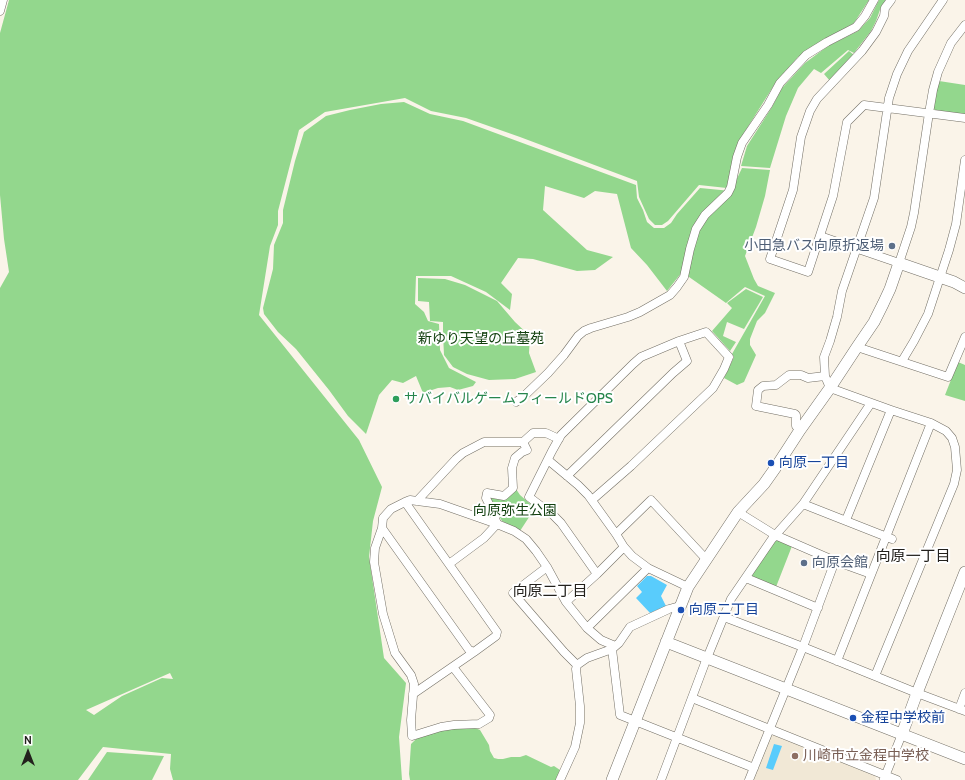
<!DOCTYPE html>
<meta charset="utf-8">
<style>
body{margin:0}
#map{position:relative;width:965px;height:780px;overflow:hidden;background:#faf4e9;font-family:Cabin,sans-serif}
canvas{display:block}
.north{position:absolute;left:8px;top:732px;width:40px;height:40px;-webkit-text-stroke:3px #fff;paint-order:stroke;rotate:0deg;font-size:11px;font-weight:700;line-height:16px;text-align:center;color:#23211d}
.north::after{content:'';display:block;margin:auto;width:14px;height:18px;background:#23211d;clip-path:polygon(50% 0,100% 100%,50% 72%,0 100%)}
</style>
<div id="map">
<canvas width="965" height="780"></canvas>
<div class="north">N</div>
</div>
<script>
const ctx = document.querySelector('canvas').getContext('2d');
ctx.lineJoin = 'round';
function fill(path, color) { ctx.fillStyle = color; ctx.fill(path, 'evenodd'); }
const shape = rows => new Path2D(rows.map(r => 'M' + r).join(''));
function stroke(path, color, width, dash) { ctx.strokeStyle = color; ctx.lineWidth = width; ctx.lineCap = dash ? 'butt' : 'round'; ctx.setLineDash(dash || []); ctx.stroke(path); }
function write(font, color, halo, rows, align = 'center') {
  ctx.font = font + ' Cabin,"Noto Sans JP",sans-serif'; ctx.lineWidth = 4; ctx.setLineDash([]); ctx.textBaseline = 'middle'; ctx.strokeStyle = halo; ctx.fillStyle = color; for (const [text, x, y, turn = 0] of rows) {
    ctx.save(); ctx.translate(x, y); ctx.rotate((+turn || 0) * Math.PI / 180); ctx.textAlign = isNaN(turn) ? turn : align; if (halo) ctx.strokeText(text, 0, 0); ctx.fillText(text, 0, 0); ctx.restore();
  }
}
fill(shape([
 [774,735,875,775,876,780,752,780,769,737]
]), '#f1e8d6');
fill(shape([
 [9,0,869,0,854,23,798,57,776,82,739,141,727,188,699,185,668,221,662,225,655,225,649,219,639,197,637,181,520,137,466,118,431,111,405,98,325,112,299,130,278,211,278,225,270,246,259,315,359,440,382,487,373,521,369,557,384,658,406,683,399,737,402,780,173,780,170,769,171,754,103,747,78,780,0,780,0,288,9,272,4,239,0,195,0,33],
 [170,673,173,679,162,678,122,696,94,715,86,710],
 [879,0,886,0,881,7,876,21,871,31,854,53,848,50,821,73,814,69,798,88,786,116,770,168,741,166,747,146,772,107,782,88,805,63,828,46,858,31,870,18],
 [849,51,854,55,830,81,824,74],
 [939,81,965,85,965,115,935,110,933,108,936,92],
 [404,102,430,114,463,121,636,185,637,198,643,210,647,222,654,228,664,228,671,223,677,214,700,188,731,191,742,168,770,170,765,196,756,227,745,256,754,279,758,286,775,293,765,313,757,321,750,339,750,345,756,355,744,382,737,385,724,378,734,357,732,354,765,296,745,287,726,303,682,272,667,291,647,265,631,248,617,194,595,191,584,198,545,186,543,210,587,250,613,257,595,270,577,271,533,259,518,258,501,283,512,294,510,310,486,292,451,276,416,276,415,304,424,312,428,321,439,324,440,350,449,368,476,382,473,386,458,390,450,387,438,388,423,393,416,376,403,383,392,380,379,395,366,434,348,416,329,390,296,349,278,332,264,314,263,308,273,269,274,245,283,223,283,210,295,161,304,132,326,116,350,110,381,104],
 [418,278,445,279,465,285,497,301,515,322,530,336,529,353,536,372,515,379,489,380,467,374,453,367,444,355,443,334,443,322,430,321,429,302,418,301],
 [746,289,763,297,744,329,727,322,723,336,736,342,730,351,712,331,732,308,727,303],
 [958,362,965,365,965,401,945,395],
 [516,489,520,495,535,508,520,531,502,521,489,499,491,496],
 [773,541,780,541,792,546,776,587,753,578,752,575],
 [455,728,475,728,480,730,489,745,490,751,494,758,498,759,503,759,511,757,520,757,526,755,551,767,554,766,560,770,556,780,410,780,409,774,411,744,417,738,444,729],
 [107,752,164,756,152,780,88,780]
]), '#93d78d');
fill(shape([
 [647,576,651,576,667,585,661,596,666,606,650,613,636,598,642,592,637,586],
 [774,744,782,746,773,770,766,768]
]), '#59ccfc');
const street = shape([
 [891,0,885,8,884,16,876,32,862,51,817,99,810,111,801,137,793,190,770,259,808,272,833,196,847,122,864,105,965,118],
 [0,11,3,0],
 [820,236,899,263,911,227,914,213,929,113,933,90,938,72,951,43,965,25],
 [857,347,948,377,965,337],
 [902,361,914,341,928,314,949,250,956,224,965,160],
 [516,402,523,397,548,373,564,355,578,336,584,331,591,328,628,317,640,312,670,295,677,287,684,277,690,249,696,229,705,215,728,193,731,187,737,157,742,143,768,105,780,83,806,55,827,42,856,27,865,16,874,0],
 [800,430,796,426,796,415,795,414,756,406,758,390,763,386,776,385,789,375,801,375,808,378,825,376],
 [548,460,578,485,588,495,616,534,624,547,632,556,648,568,688,587],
 [567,476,673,373,687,361,679,341],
 [592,500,631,466,713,388,724,369,729,357,706,332,679,341,641,357,633,364,561,435,552,451,529,497,553,515,561,523,597,574],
 [417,501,456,459,463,453,484,442,523,442,533,433,546,433,559,439],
 [405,502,497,632,496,636,474,652,469,650,382,528,383,518,391,509,405,502,410,500,417,501,440,504,497,524,514,531,526,539,536,551,547,567,566,602,587,628,601,640,615,646],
 [803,504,892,539],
 [738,512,775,535,835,561,871,574],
 [846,520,891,410],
 [382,528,375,548,374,562,383,614,395,653,411,675,414,684,411,720,412,736,441,727,454,725,479,724,489,718,490,715,453,667],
 [616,534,651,500,706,559],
 [449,564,484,538,497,524,493,512,486,498,487,493,504,496,513,488,512,468,515,458,522,452,527,450,523,442],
 [547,567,513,593,564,652,577,665],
 [746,578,818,608],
 [566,602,597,574,624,547],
 [724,617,803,647,917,693,965,711],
 [587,628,648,568],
 [612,649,620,715,754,768],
 [837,661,931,423],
 [875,676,954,484,957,470,955,447,952,438,946,431,931,423,891,410,830,388,825,376,824,357,830,341,837,317,842,291,874,198,889,98,897,74,908,51,943,0],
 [413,694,474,652],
 [692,698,897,780],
 [959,709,965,693],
 [884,779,902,734],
 [560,780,575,747,580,723,580,706,576,669,577,665,587,658,612,649,619,643,630,627,669,609,680,606],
 [661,780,705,663,731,599,772,539,803,504,871,403],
 [749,780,803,647,835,561]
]);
const secondary = shape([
 [666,642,965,759],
 [902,734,917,693,965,572],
 [612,780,688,587,738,512,764,484,776,467,800,430,830,388,857,347,874,322,883,304,890,289,899,263,954,282,965,288]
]);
stroke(street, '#736f65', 9);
stroke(secondary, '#736f65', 12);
stroke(street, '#fff', 8);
stroke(secondary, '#fff', 11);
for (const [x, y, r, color] of [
 [892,246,4,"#5c6f8a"],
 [396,399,4,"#2e9e5b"],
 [771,463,4,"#1a4fb4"],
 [804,563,4,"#5c6f8a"],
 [681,610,4,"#1a4fb4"],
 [853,718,4,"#1a4fb4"],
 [795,756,4,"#8d6e63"]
]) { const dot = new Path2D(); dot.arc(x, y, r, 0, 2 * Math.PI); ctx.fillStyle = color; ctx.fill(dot); stroke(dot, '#fff', 1.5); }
write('14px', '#4e5e75', '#fff', [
 ["小田急バス向原折返場",884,246],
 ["向原会館",812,563,"left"]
], 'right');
write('14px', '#12400f', '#fff', [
 ["新ゆり天望の丘墓苑",481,339],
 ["向原弥生公園",515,511]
]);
write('14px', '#27864d', '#fff', [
 ["サバイバルゲームフィールドOPS",404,399]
], 'left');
write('14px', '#164399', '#fff', [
 ["向原一丁目",779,463],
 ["向原二丁目",689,610],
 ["金程中学校前",861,718]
], 'left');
write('14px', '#785e54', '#fff', [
 ["川崎市立金程中学校",803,756]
], 'left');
write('15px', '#23211d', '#fff', [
 ["向原一丁目",913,557],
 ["向原二丁目",550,592]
]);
</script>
